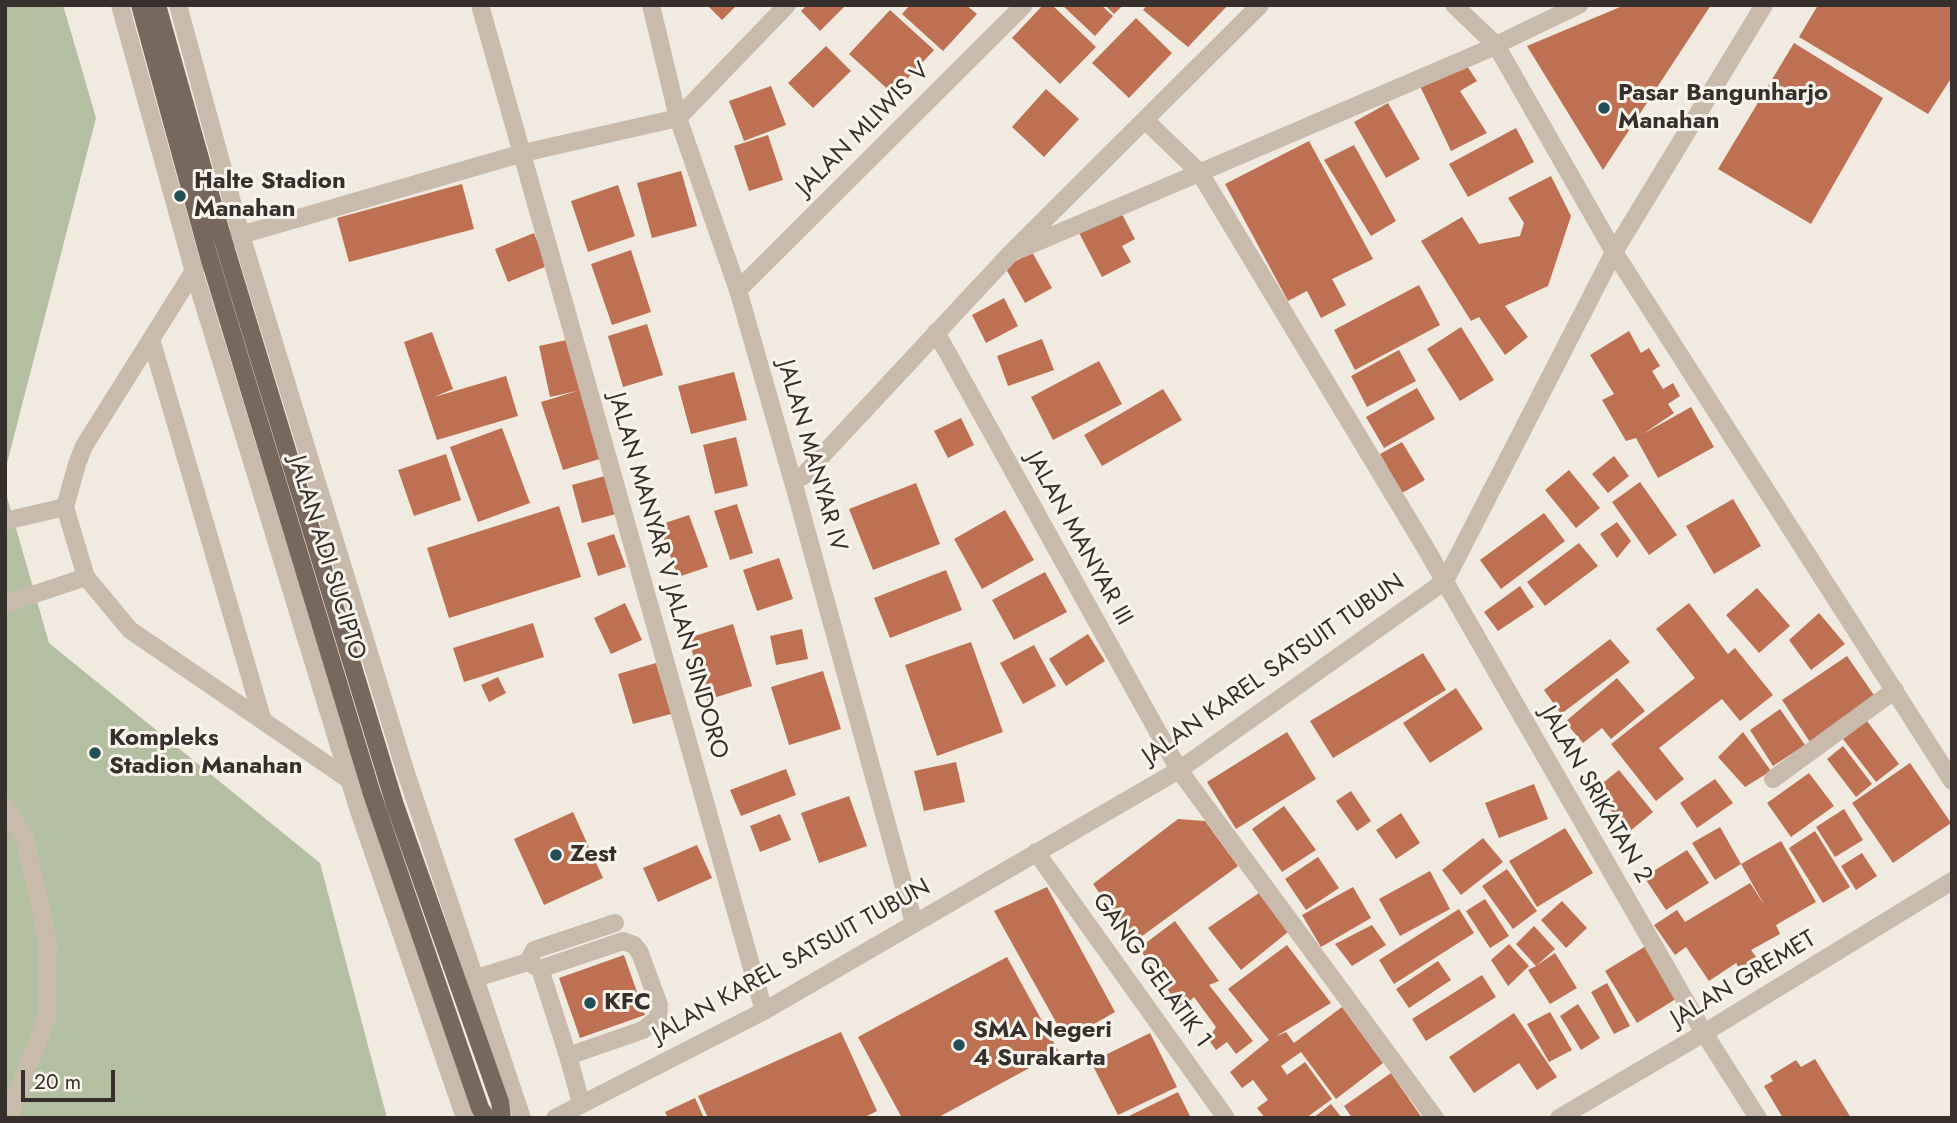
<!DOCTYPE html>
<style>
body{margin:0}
#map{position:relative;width:1957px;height:1123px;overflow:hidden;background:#f1eae0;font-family:Jost,sans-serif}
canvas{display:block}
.frame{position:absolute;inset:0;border:7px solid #372f2b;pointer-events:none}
.scale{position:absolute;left:21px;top:1070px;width:94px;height:32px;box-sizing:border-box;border:4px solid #372f2b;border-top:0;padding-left:9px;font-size:21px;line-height:24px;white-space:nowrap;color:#372f2b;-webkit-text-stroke:5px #f9f4ec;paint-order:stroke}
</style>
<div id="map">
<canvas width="1957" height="1123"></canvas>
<div class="frame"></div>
<div class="scale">20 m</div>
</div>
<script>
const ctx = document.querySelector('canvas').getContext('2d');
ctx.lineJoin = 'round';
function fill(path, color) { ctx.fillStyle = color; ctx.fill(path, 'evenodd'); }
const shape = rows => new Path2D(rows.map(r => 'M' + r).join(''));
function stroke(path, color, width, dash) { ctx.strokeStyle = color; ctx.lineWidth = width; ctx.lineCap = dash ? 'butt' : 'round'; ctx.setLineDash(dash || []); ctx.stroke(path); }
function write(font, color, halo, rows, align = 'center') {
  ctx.font = font + ' Jost,sans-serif'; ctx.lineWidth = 6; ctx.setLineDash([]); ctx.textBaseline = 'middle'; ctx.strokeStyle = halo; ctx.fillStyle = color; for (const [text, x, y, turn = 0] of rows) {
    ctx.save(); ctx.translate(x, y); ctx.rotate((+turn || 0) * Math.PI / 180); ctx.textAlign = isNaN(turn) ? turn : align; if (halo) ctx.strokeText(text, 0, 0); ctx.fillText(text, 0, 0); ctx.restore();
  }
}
fill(shape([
 [5,5,63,5,96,118,5,471],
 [5,490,49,643,320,863,387,1118,5,1118]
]), '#b4bfa1');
fill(shape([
 [707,5,737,5,722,20],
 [807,5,846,5,820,31,801,11],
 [910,5,966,5,977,14,943,51,902,14],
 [1043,5,1052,5,1096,47,1060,84,1012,38],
 [1062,5,1101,5,1113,16,1095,36],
 [1105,5,1123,5,1114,14],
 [1147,5,1228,5,1188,47,1143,10],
 [1625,5,1711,5,1603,170,1527,46],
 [1818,5,1952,5,1952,77,1928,114,1799,37],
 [890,10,934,50,893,94,849,54],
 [1136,18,1172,53,1129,98,1092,63],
 [1794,43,1883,98,1811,224,1718,169],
 [826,46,851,71,813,108,788,83],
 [1465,63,1477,81,1460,91,1487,133,1451,151,1420,86],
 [771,86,786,125,744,141,729,101],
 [1046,89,1079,119,1044,157,1012,127],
 [1388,103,1420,159,1386,178,1354,122],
 [1516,128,1534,162,1468,197,1449,164],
 [768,135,783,180,749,191,734,146],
 [1309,141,1373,259,1332,279,1346,305,1321,318,1307,291,1288,301,1225,184],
 [1354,145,1396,221,1371,236,1324,160],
 [681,171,697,226,652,238,637,183],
 [1551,176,1571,216,1548,286,1505,306,1528,337,1505,355,1479,317,1471,321,1421,241,1462,217,1479,244,1520,236,1524,223,1508,198],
 [462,184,474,229,349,262,337,218],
 [618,185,635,236,588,252,571,201],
 [1122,214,1135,239,1122,246,1131,262,1102,277,1077,229],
 [534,233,547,266,508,282,495,249],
 [631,250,651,312,612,325,591,264],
 [1032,252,1052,288,1025,303,1005,267],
 [1419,285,1440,325,1355,370,1334,330],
 [1004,298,1018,326,986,343,972,315],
 [647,324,663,375,623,387,608,336],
 [1461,327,1494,380,1460,401,1427,349],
 [1629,331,1641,353,1649,348,1660,366,1652,371,1663,389,1673,383,1680,396,1668,404,1674,413,1643,434,1691,407,1714,447,1658,478,1636,438,1626,441,1602,400,1614,394,1590,355],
 [432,332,453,389,434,397,506,376,518,416,437,440,404,342],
 [571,339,603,458,563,470,541,402,577,391,550,397,539,346],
 [1042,339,1054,370,1008,386,997,356],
 [1399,350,1416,381,1367,407,1351,376],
 [1099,361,1122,404,1053,440,1031,397],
 [734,372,747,420,691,434,678,386],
 [1417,388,1435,419,1384,448,1366,417],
 [1163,389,1182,420,1102,466,1084,435],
 [961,418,974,445,948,458,934,431],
 [502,428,530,503,478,522,450,447],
 [736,437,748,486,715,494,703,445],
 [1402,442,1425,480,1402,493,1380,454],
 [446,454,461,500,414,516,398,470],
 [1614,456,1629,476,1608,493,1592,474],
 [1569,470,1600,508,1576,528,1545,490],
 [605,476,616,514,582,523,572,485],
 [1640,482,1677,535,1649,555,1612,502],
 [916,483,940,544,873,570,849,509],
 [1733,499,1761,546,1714,574,1686,526],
 [737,504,753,553,730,560,714,511],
 [559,506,581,577,449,618,427,548],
 [1005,510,1034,560,982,589,954,539],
 [1544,513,1565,541,1501,589,1480,560],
 [689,515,708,567,678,577,659,525],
 [1617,522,1631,541,1617,558,1600,534],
 [614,534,626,567,598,576,587,543],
 [1579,543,1598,566,1545,606,1527,582],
 [779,558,793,599,757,611,743,570],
 [946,570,962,610,890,638,874,598],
 [1045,572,1067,612,1014,640,992,600],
 [1520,586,1534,607,1498,631,1484,612],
 [1757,588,1790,626,1759,653,1726,615],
 [625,603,642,640,611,654,594,618],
 [1689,603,1728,654,1735,648,1773,695,1740,721,1722,699,1659,748,1684,779,1656,801,1611,744,1695,678,1656,629],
 [1819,613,1845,644,1811,670,1789,640],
 [533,623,544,657,464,682,453,648],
 [733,624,752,686,707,700,688,638],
 [802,629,808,659,776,665,770,636],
 [1088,634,1105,661,1066,686,1049,659],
 [1610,639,1630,662,1561,714,1544,690],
 [971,642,1003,732,937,756,905,665],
 [1034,645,1056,686,1023,704,1000,663],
 [1423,653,1446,690,1333,758,1310,721],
 [1847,656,1876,698,1810,742,1782,700],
 [656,663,671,714,633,724,618,674],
 [823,671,841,729,789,745,771,687],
 [498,677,506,693,489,702,481,685],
 [1617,678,1645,711,1611,739,1602,728,1583,743,1565,722],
 [1456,688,1483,729,1430,763,1403,723],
 [1780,709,1805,745,1773,766,1750,730],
 [1867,721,1899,764,1876,782,1843,739],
 [1287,732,1316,779,1236,829,1207,782],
 [1743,732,1771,771,1745,787,1718,757],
 [1843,746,1872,784,1856,797,1827,759],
 [956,762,965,802,924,811,914,771],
 [1910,763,1951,823,1893,863,1852,803],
 [786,769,796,795,741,816,730,790],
 [1619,770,1653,812,1629,832,1594,790],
 [1809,773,1834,806,1791,837,1767,803],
 [1715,779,1733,803,1697,828,1680,803],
 [1534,784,1548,819,1499,838,1485,803],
 [1351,791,1371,821,1357,831,1336,801],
 [849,796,867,846,819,863,801,813],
 [1284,806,1316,850,1282,872,1252,829],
 [1844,809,1863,840,1835,857,1816,827],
 [573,812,603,878,544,905,514,839],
 [1401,813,1420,843,1396,859,1376,830],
 [780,814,791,840,760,852,750,826],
 [1178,819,1205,821,1238,866,1134,942,1093,884],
 [1720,827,1741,864,1715,880,1692,843],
 [1565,828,1593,873,1537,907,1509,861],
 [1815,831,1850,887,1823,903,1789,848],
 [1483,838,1503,862,1461,895,1442,870],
 [1781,841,1816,902,1776,925,1780,934,1751,950,1759,961,1741,972,1736,963,1709,981,1686,947,1675,955,1654,925,1677,910,1685,922,1750,883,1765,906,1741,864],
 [697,845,712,878,658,902,643,868],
 [1687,850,1709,883,1666,910,1644,877],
 [1862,853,1877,876,1856,890,1841,866],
 [1318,857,1339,888,1306,910,1285,879],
 [1507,869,1537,911,1513,929,1482,886],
 [1430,871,1450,909,1400,936,1379,899],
 [1047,887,1115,1012,1066,1040,994,911],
 [1353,887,1371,918,1321,947,1302,915],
 [1259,893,1288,932,1241,970,1208,928],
 [1485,899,1509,936,1490,948,1466,911],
 [1562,901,1587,928,1566,948,1541,920],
 [1459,909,1474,933,1394,984,1379,960],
 [1175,921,1219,981,1209,985,1253,1041,1236,1054,1227,1042,1216,1050,1208,1039,1216,1027,1194,997,1181,1009,1139,948],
 [1372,925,1386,945,1352,966,1335,944],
 [1534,926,1555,949,1536,966,1555,953,1577,988,1550,1004,1528,970,1536,966,1516,944],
 [1509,944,1529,966,1508,986,1491,960],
 [1287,945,1331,1003,1275,1037,1286,1032,1294,1043,1342,1007,1383,1063,1336,1099,1301,1052,1281,1066,1287,1075,1305,1062,1332,1099,1306,1118,1265,1118,1257,1108,1268,1100,1253,1080,1242,1088,1230,1072,1269,1040,1228,989],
 [1646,946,1679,997,1637,1023,1605,971],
 [624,955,645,1015,580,1038,559,978],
 [1007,957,1059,1052,937,1118,902,1118,858,1037],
 [1438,961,1451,980,1409,1008,1396,989],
 [1482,975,1496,997,1426,1041,1412,1019],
 [1607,983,1630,1026,1614,1034,1591,992],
 [1578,1004,1600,1038,1581,1050,1560,1016],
 [1550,1012,1572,1050,1549,1062,1527,1024],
 [1514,1013,1557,1077,1537,1090,1519,1063,1474,1093,1449,1057],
 [841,1032,877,1111,863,1118,708,1118,698,1096],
 [1150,1033,1177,1087,1118,1115,1091,1062],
 [1815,1059,1851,1118,1783,1118,1764,1086,1773,1081,1770,1076,1796,1060,1801,1067],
 [1391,1073,1422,1118,1352,1118,1344,1106],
 [1178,1092,1191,1118,1130,1118,1129,1116],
 [695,1098,704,1118,668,1118,665,1112],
 [1331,1104,1342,1118,1313,1118]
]), '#bd7152');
stroke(shape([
 [120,5,194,272,359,811,465,1118],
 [178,5,241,235,405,770,522,1118],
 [480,5,764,1011],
 [651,5,678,118,738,290,797,496,914,923],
 [1454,5,1496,45,1614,252,1952,781],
 [1496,45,1579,5],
 [1146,121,1200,173,1425,547,1704,1033,1758,1118],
 [230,238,523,153,678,118,787,5],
 [1021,249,1491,48],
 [197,266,84,446,77,464,65,507,86,577,130,630,354,783],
 [738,290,1024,5],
 [936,332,1179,770,1435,1118],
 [151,339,263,721],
 [802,477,1011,253,1260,5],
 [5,521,65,507],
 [5,604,86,577],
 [1773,779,1895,690],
 [5,806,25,838,48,942,47,1017,8,1118],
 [1036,852,1226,1118],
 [528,962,534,950,615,923],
 [540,969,568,1056],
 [476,978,528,962,540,969,623,941,634,945,640,953,659,1005,658,1018,643,1030,568,1056,581,1103],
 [555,1118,764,1011,1179,770,1445,581,1614,252,1764,5],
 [1559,1118,1704,1033,1952,881]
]), '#c9bbac', 18);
stroke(shape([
 [140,5,207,250,372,794,480,1108,486,1118],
 [157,5,223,240,395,805,500,1102,502,1118]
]), '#78675d', 18);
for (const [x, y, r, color] of [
 [1604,108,7,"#235056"],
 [180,196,7,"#235056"],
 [95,753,7,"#235056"],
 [556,855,7,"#235056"],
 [590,1003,7,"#235056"],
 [959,1045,7,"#235056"]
]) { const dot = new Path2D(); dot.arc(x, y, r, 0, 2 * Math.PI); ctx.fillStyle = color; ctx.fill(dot); stroke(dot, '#f9f4ec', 2.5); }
write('bold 24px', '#372f2b', '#f9f4ec', [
 ["Pasar Bangunharjo",1618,94],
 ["Manahan",1618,122],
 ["Halte Stadion",194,182],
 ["Manahan",194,210],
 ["Kompleks",109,739],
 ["Stadion Manahan",109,767],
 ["Zest",570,855],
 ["KFC",604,1003],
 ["SMA Negeri",973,1031],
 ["4 Surakarta",973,1059]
], 'left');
write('24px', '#372f2b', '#f9f4ec', [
 ["JALAN MLIWIS V",864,130,-45],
 ["JALAN MANYAR IV",811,456,74],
 ["JALAN MANYAR III",1078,539,61],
 ["JALAN ADI SUCIPTO",326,558,73],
 ["JALAN MANYAR V JALAN SINDORO",667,576,74],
 ["JALAN KAREL SATSUIT TUBUN",1274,670,-35],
 ["JALAN SRIKATAN 2",1595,795,60],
 ["JALAN KAREL SATSUIT TUBUN",792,962,-29],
 ["GANG GELATIK 1",1151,971,54],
 ["JALAN GREMET",1744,980,-31]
]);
</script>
